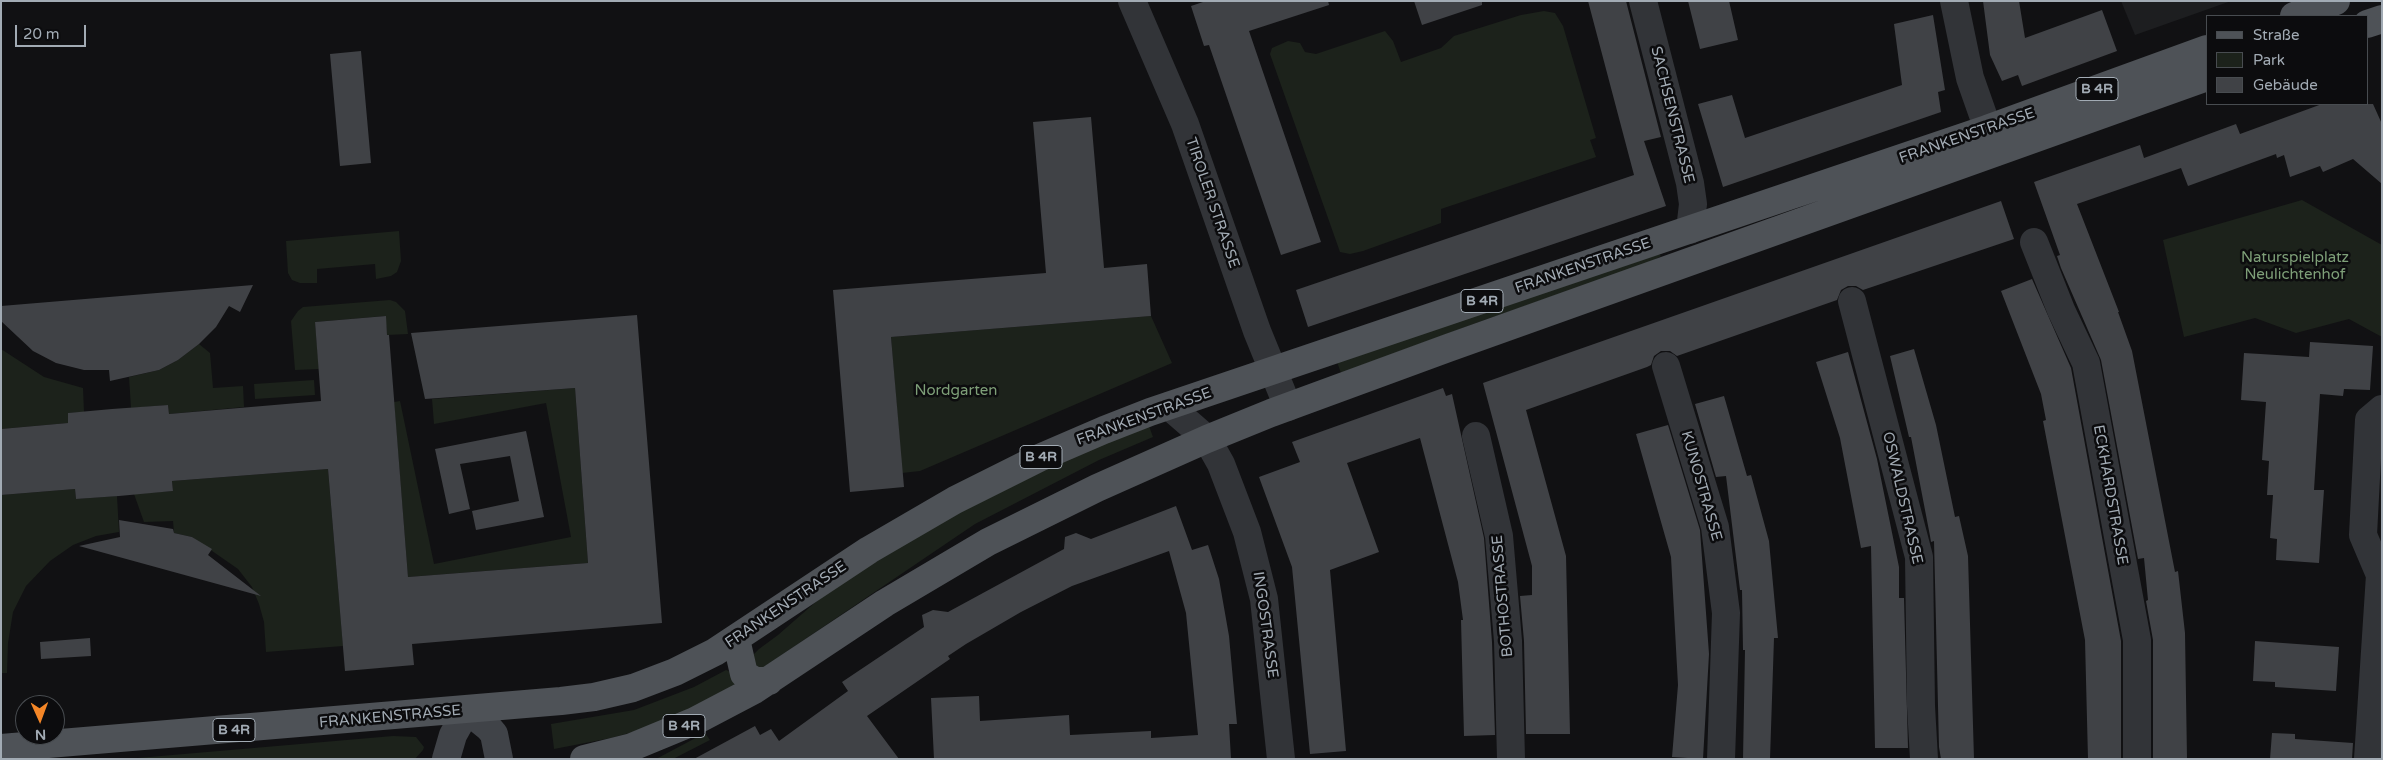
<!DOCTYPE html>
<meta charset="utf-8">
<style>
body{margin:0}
#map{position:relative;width:2383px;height:760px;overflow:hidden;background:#111113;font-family:"Varela Round",sans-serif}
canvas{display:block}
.frame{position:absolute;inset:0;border:2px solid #a2abb4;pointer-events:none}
.legend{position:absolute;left:2206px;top:15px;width:162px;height:90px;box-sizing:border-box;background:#0c0c0e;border:1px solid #484c50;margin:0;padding:6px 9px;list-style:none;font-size:15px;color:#a2abb4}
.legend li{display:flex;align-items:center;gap:10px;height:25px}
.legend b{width:25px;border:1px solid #484c50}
.north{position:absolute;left:15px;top:695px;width:50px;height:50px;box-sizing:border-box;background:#0c0c0e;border:1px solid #484c50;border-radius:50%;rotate:178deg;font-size:14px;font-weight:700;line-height:20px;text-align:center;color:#a2abb4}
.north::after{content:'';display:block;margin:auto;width:18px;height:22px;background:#f48627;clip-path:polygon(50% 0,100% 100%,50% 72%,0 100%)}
.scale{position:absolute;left:15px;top:25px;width:71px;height:22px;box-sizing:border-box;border:2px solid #a2abb4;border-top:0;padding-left:6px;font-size:15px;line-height:18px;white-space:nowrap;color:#a2abb4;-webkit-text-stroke:4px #0c0c0e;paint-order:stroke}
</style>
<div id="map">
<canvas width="2383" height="760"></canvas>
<div class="frame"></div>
<ul class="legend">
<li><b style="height:6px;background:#4e5257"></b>Straße</li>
<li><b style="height:14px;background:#1c221b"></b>Park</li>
<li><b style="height:14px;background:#404246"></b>Gebäude</li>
</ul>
<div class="north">N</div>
<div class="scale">20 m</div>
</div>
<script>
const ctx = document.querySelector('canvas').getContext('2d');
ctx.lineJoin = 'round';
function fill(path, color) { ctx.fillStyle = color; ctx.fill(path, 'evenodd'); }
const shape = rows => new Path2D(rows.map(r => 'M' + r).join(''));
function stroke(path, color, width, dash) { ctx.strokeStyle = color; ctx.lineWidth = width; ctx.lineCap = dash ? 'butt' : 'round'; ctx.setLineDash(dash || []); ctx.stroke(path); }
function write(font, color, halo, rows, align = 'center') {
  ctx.font = font + ' "Varela Round",sans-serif'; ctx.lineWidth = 5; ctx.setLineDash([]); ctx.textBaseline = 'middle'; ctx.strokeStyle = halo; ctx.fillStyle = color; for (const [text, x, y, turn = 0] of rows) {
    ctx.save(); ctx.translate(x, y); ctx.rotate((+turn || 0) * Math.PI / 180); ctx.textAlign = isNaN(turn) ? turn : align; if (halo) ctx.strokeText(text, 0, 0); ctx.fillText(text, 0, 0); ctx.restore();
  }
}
fill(shape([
 [2121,1,2231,1,2135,35]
]), '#1d1e20');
fill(shape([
 [1544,11,1555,13,1563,26,1596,138,1590,140,1596,157,1441,209,1441,223,1363,251,1350,254,1340,252,1270,54,1272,48,1288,41,1300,43,1305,52,1316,54,1385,31,1393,41,1401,62,1441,48,1454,36,1521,15],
 [2302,200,2382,245,2382,337,2349,319,2296,333,2255,318,2184,337,2163,240],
 [399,231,401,261,397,272,391,276,376,279,375,264,317,269,317,283,300,283,292,280,288,273,286,241],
 [1659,254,1661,256,1651,262,1479,322,1341,373,1337,362],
 [390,300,396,302,405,311,408,334,387,335,385,316,315,322,319,369,295,370,291,321,298,311,303,307],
 [1151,316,1172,363,920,471,902,473,891,337],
 [199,344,210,353,213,388,243,386,244,407,169,414,168,405,131,408,129,377,159,370,178,360],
 [1,349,44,377,83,388,84,412,68,413,68,423,1,429],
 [314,380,315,395,255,399,254,384],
 [575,388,588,563,408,577,394,402,400,401,434,564,571,537,546,403,434,424,432,399],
 [1149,426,1153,437,1099,460,975,524,764,667,758,667,754,663,754,654,759,649,778,635,818,600,880,555,1047,465],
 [328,469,343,646,266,652,264,622,259,604,252,587,238,569,192,537,174,533,173,521,144,522,134,494,173,491,172,481],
 [75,489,76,499,117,496,119,532,96,536,73,545,50,561,26,586,13,612,8,643,7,673,1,673,1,495],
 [726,670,731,672,735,685,715,698,644,729,611,738,554,749,551,724,634,710,694,687],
 [705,733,710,740,673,759,656,759],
 [393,736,416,737,424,747,423,750,415,759,126,759]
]), '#1c221b');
fill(shape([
 [1206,1,1328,1,1329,5,1249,31,1321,242,1281,255,1209,45,1204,46,1191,6],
 [1414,1,1482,1,1482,5,1422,25],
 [1588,1,1626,1,1661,137,1644,141,1666,206,1308,327,1296,290,1634,175],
 [1688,1,1729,1,1738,40,1700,49],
 [1983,1,2019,1,2025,38,2102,10,2117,51,2022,86,2018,75,2002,81,1990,55],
 [1933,15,1945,90,1938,92,1941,112,1723,187,1698,104,1732,95,1745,138,1902,85,1894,24],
 [361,51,371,163,340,166,330,54],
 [2322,104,2373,104,2382,124,2382,184,2353,159,2323,172,2320,166,2290,177,2284,155,2277,158,2276,154,2188,186,2181,168,2077,204,2119,312,2118,312,2132,351,2175,572,2178,571,2185,633,2187,759,2153,759,2153,640,2146,601,2148,600,2144,558,2138,559,2101,360,2061,268,2057,256,2060,255,2034,182,2140,145,2144,158,2236,124,2240,134],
 [1091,117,1104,268,1147,264,1151,316,891,337,904,487,850,492,833,290,1046,273,1033,122],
 [2001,201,2014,239,1863,290,1856,286,1848,286,1841,290,1837,300,1677,356,1670,351,1661,351,1654,356,1651,365,1647,367,1526,410,1566,556,1570,734,1526,734,1524,641,1520,596,1532,595,1532,566,1483,383],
 [2032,279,2071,368,2121,641,2121,759,2088,759,2085,640,2043,421,2046,420,2041,394,2001,291],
 [253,285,240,312,229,306,216,327,199,344,178,360,159,370,110,381,109,370,84,370,56,363,33,351,1,321,1,306],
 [637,315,662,623,412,644,414,665,345,671,328,469,172,481,173,491,119,496,76,499,75,489,1,495,1,429,68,423,68,413,112,409,168,405,169,414,321,401,315,322,386,316,387,335,389,335,408,577,588,563,575,388,425,399,411,333],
 [2310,342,2373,346,2370,390,2344,389,2343,396,2320,394,2314,490,2324,490,2319,563,2276,560,2277,539,2270,538,2273,495,2267,495,2269,461,2262,460,2266,402,2241,400,2244,353,2309,357],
 [1914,349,1936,425,1955,517,1959,516,1968,556,1974,759,1941,759,1939,747,1934,541,1931,542,1930,536,1911,437,1909,437,1890,356],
 [1848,352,1877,459,1899,567,1899,598,1904,598,1908,748,1875,748,1871,546,1861,548,1840,438,1816,362],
 [1443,388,1446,396,1452,394,1484,538,1492,642,1495,735,1464,736,1461,620,1463,620,1458,582,1420,438,1347,463,1379,552,1330,570,1346,751,1310,754,1292,567,1259,477,1300,462,1292,442],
 [1724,396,1747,476,1751,475,1769,541,1778,638,1774,638,1770,759,1743,759,1745,650,1743,650,1742,590,1740,590,1726,476,1716,477,1695,404],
 [1668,425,1700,530,1701,544,1709,654,1703,759,1672,757,1678,685,1671,557,1636,434],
 [526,431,544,517,476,530,472,511,519,501,510,456,460,464,470,509,449,514,435,449],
 [1176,506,1192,550,1208,545,1219,579,1229,636,1237,724,1229,724,1231,759,934,759,931,698,979,696,980,721,1069,715,1070,735,1151,731,1151,738,1198,735,1186,613,1169,551,1072,586,1021,612,966,644,948,656,950,659,867,716,899,759,694,759,755,726,760,735,771,729,779,741,848,691,842,682,924,627,922,615,933,610,948,612,1064,549,1065,537,1076,533,1091,539],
 [119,520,173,529,174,533,192,537,212,549,208,555,261,596,79,546,120,537],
 [90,638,91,656,41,659,40,642],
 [2255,641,2339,647,2336,691,2275,687,2275,682,2253,681],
 [2272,733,2295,734,2295,739,2353,743,2352,759,2270,759]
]), '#404246');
stroke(shape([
 [1132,1,1185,124,1257,331,1288,407],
 [1643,1,1690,183,1693,204,1690,230],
 [1954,1,1970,78,1996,152],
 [2034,242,2061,310,2086,363,2137,640,2137,759],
 [1852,301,1919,557,1921,706,1924,759],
 [1666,366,1715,527,1726,613,1721,759],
 [1169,406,1207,439,1221,464,1247,532,1264,599,1281,759],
 [1476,436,1499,536,1508,641,1511,759],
 [2368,759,2380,575,2363,535,2369,420,2382,409]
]), '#323438', 28);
stroke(shape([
 [446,759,453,735,467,710,488,727,494,734,499,759]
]), '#404348', 28);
stroke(shape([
 [2294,16,2336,1],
 [2367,24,2382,19],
 [736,639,744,674,755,681,769,681],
 [1,748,561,701,594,697,633,688,675,672,715,652,869,550,955,500,1039,458,1104,430,1150,412,1987,129,2207,49],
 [584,759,632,747,695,721,754,690,885,603,988,542,1097,488,1207,439,1271,413,1448,348,2207,77]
]), '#4e5257', 28);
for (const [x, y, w] of [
 [2097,89,42],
 [1482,301,42],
 [1041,457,42],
 [684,726,42],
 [234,730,42]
]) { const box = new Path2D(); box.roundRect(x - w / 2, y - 11.5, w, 23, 4); ctx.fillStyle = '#0c0c0e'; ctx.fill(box); stroke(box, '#a2abb4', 1); }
write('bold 14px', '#a2abb4', null, [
 ["B 4R",2097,89],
 ["B 4R",1482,301],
 ["B 4R",1041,457],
 ["B 4R",684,726],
 ["B 4R",234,730]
]);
write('15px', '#a2abb4', '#0c0c0e', [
 ["SACHSENSTRASSE",1672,115,76],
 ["FRANKENSTRASSE",1967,136,-19],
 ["TIROLER STRASSE",1212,203,71],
 ["FRANKENSTRASSE",1583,266,-19],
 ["FRANKENSTRASSE",1144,417,-20],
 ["KUNOSTRASSE",1701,486,74],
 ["ECKHARDSTRASSE",2110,495,80],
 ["OSWALDSTRASSE",1902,498,77],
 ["BOTHOSTRASSE",1503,596,-95],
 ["FRANKENSTRASSE",786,605,-34],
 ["INGOSTRASSE",1265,625,82],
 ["FRANKENSTRASSE",390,717,-5]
]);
write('15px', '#7e9f78', '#0c0c0e', [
 ["Naturspielplatz",2295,258],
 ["Neulichtenhof",2295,275],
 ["Nordgarten",956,391]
]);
</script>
